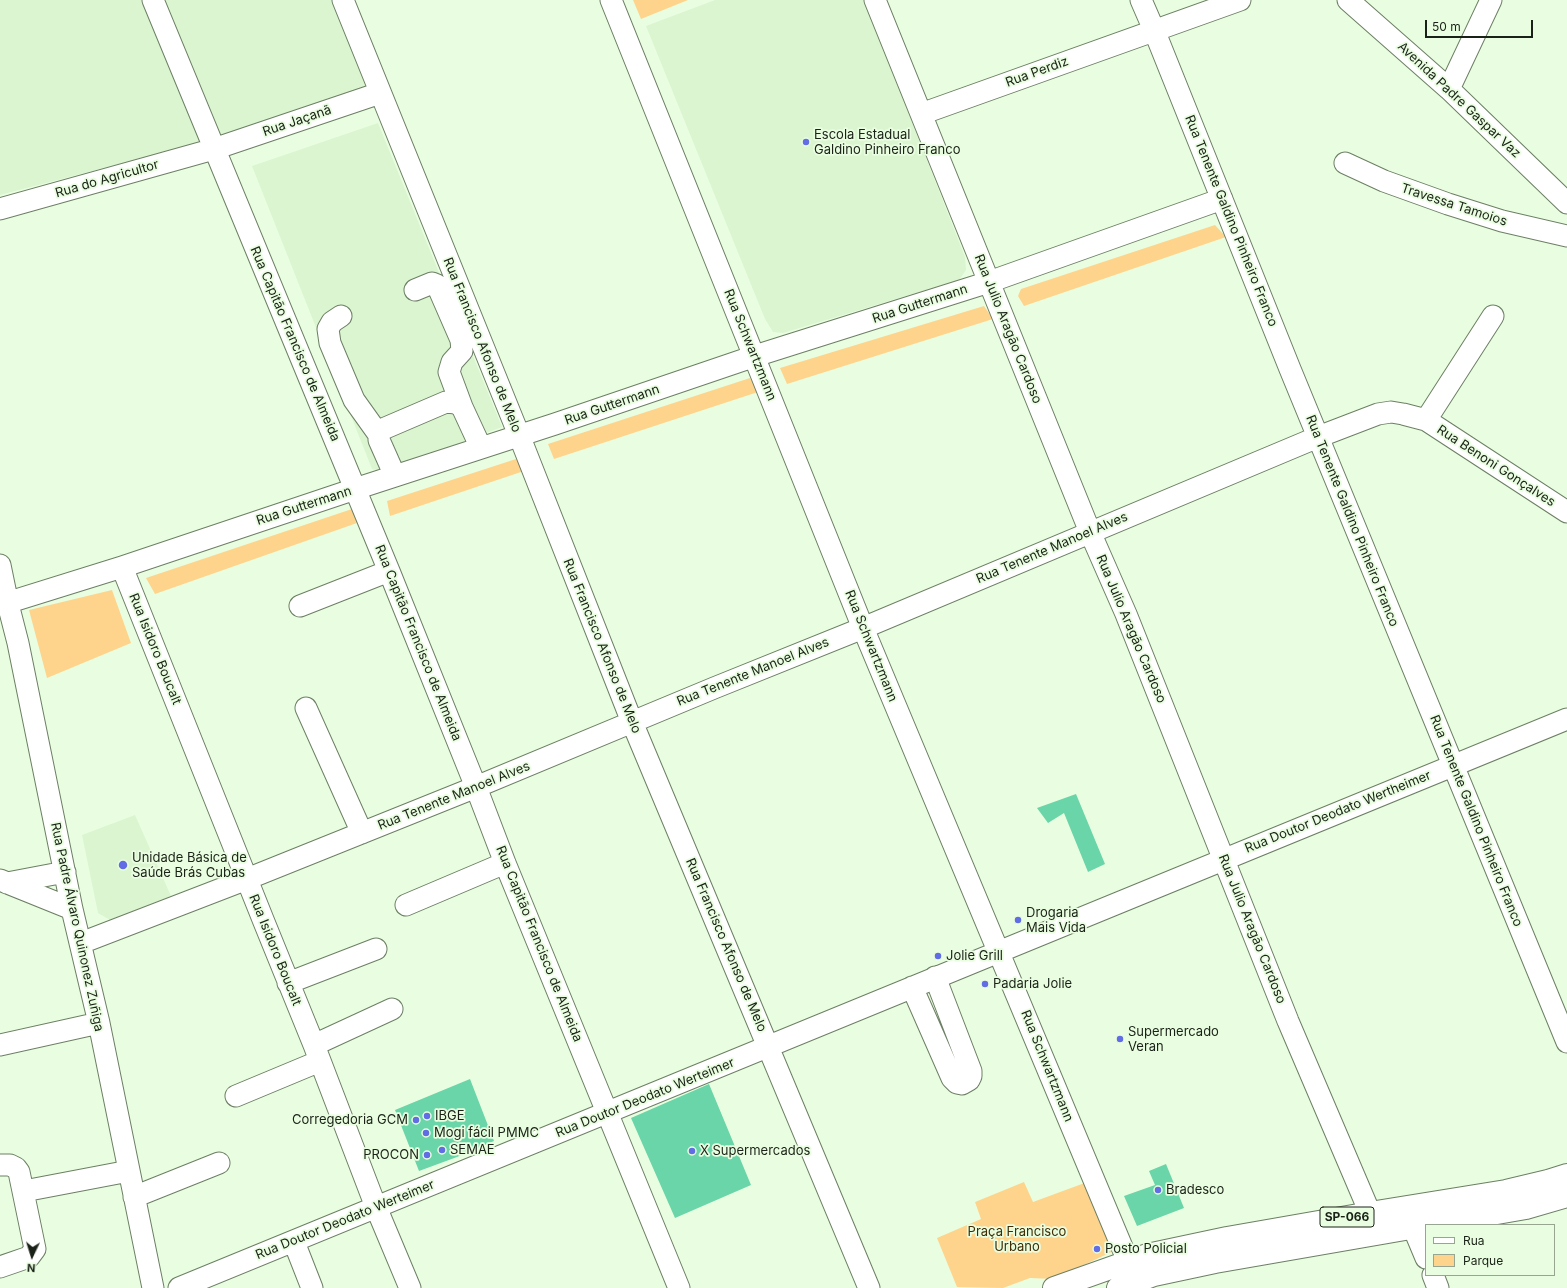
<!DOCTYPE html>
<meta charset="utf-8">
<style>
body{margin:0}
#map{position:relative;width:1567px;height:1288px;overflow:hidden;background:#e9fee0;font-family:Inter,sans-serif}
canvas{display:block}
.legend{position:absolute;left:1425px;top:1224px;width:130px;height:52px;box-sizing:border-box;background:#e9fee0;border:1px solid #96a690;margin:0;padding:5px 7px;list-style:none;font-size:12px;color:#1a2217}
.legend li{display:flex;align-items:center;gap:8px;height:20px}
.legend b{width:20px;border:1px solid #96a690}
.north{position:absolute;left:12px;top:1236px;width:40px;height:40px;-webkit-text-stroke:3px #e9fee0;paint-order:stroke;rotate:184deg;font-size:11px;font-weight:700;line-height:16px;text-align:center;color:#1a2217}
.north::after{content:'';display:block;margin:auto;width:14px;height:18px;background:#1a2217;clip-path:polygon(50% 0,100% 100%,50% 72%,0 100%)}
.scale{position:absolute;left:1425px;top:20px;width:108px;height:18px;box-sizing:border-box;border:2px solid #1a2217;border-top:0;padding-left:5px;font-size:12px;line-height:14px;white-space:nowrap;color:#1a2217;-webkit-text-stroke:3px #e9fee0;paint-order:stroke}
</style>
<div id="map">
<canvas width="1567" height="1288"></canvas>
<ul class="legend">
<li><b style="height:5px;background:#fff"></b>Rua</li>
<li><b style="height:11px;background:#fed48d"></b>Parque</li>
</ul>
<div class="north">N</div>
<div class="scale">50 m</div>
</div>
<script>
const ctx = document.querySelector('canvas').getContext('2d');
ctx.lineJoin = 'round';
function fill(path, color) { ctx.fillStyle = color; ctx.fill(path, 'evenodd'); }
const shape = rows => new Path2D(rows.map(r => 'M' + r).join(''));
function stroke(path, color, width, dash) { ctx.strokeStyle = color; ctx.lineWidth = width; ctx.lineCap = dash ? 'butt' : 'round'; ctx.setLineDash(dash || []); ctx.stroke(path); }
function write(font, color, halo, rows, align = 'center') {
  ctx.font = font + ' Inter,sans-serif'; ctx.lineWidth = 3.5; ctx.setLineDash([]); ctx.textBaseline = 'middle'; ctx.strokeStyle = halo; ctx.fillStyle = color; for (const [text, x, y, turn = 0] of rows) {
    ctx.save(); ctx.translate(x, y); ctx.rotate((+turn || 0) * Math.PI / 180); ctx.textAlign = isNaN(turn) ? turn : align; if (halo) ctx.strokeText(text, 0, 0); ctx.fillText(text, 0, 0); ctx.restore();
  }
}
fill(shape([
 [0,0,333,0,368,86,196,144,0,195],
 [715,0,864,0,965,257,966,270,959,280,783,333,773,332,765,319,646,26],
 [378,123,502,427,384,472,372,469,252,166],
 [135,815,171,896,110,920,98,913,82,835]
]), '#dbf5d0');
fill(shape([
 [633,0,688,0,641,19],
 [1215,225,1226,237,1024,306,1018,296,1021,289],
 [984,306,993,319,787,384,780,368],
 [750,378,758,392,554,459,548,444],
 [516,459,524,471,390,516,387,501],
 [352,509,357,523,155,594,146,578],
 [112,590,131,643,47,678,29,610],
 [1090,1181,1120,1248,1054,1279,1030,1278,1003,1288,957,1287,937,1238,981,1219,975,1202,1024,1182,1033,1202]
]), '#fed48d');
fill(shape([
 [1076,794,1105,864,1088,872,1064,813,1048,823,1037,808],
 [470,1079,494,1141,457,1157,419,1171,395,1110],
 [709,1084,751,1185,675,1218,631,1118],
 [1166,1164,1184,1208,1137,1226,1124,1196,1155,1185,1149,1171]
]), '#69d5a8');
const minor = shape([
 [153,0,389,571,476,787,505,863,679,1288],
 [343,0,519,435,632,722,869,1288],
 [611,0,863,628,1135,1278],
 [875,0,1090,532,1126,614,1288,1021,1370,1213],
 [1141,0,1154,30,1290,369,1567,1042],
 [1348,0,1449,89,1567,203],
 [1449,89,1491,0],
 [921,114,1240,0],
 [1345,163,1384,181,1448,204,1502,221,1567,236],
 [0,209,214,149,380,93],
 [415,290,432,283,437,285,461,340,462,351,452,362,449,372,462,407],
 [341,316,332,322,328,329,330,343,354,400,379,435],
 [1426,420,1493,316],
 [395,476,379,440,379,435,383,429,446,402,456,403,462,407,481,448],
 [0,565,8,604,18,643,72,909,99,1023,153,1288],
 [122,567,264,922,314,1045,376,1207,410,1288],
 [0,605,122,567,355,489,555,424,755,356,989,282,1222,199],
 [300,606,389,571],
 [306,708,362,833],
 [0,880,72,909],
 [7,883,65,872],
 [406,905,505,863],
 [81,943,247,879,476,787,714,688,863,628,1318,437,1378,414,1391,412,1403,414,1426,420,1567,512],
 [288,983,376,949],
 [912,987,952,1078,957,1083,962,1084,969,1080,971,1076,971,1071,935,977],
 [0,1045,99,1023],
 [314,1045,392,1009],
 [236,1096,320,1061],
 [0,1165,10,1165,16,1168,19,1172,35,1249,29,1257,0,1267],
 [24,1191,129,1171],
 [134,1197,219,1163],
 [1413,1227,1426,1258],
 [294,1242,312,1288],
 [1433,1275,1438,1288],
 [179,1288,1567,719]
]);
const highway = shape([
 [1054,1288,1147,1255,1227,1238,1370,1213,1506,1191,1548,1181,1567,1175],
 [1118,1288,1154,1275,1215,1262,1526,1208,1567,1196]
]);
stroke(minor, '#6c7f64', 23);
stroke(highway, '#6c7f64', 24);
stroke(minor, '#fff', 21);
stroke(highway, '#fff', 22);
for (const [x, y, r, color] of [
 [806,142,4,"#616de5"],
 [123,865,5,"#616de5"],
 [1018,920,4,"#616de5"],
 [938,956,4,"#616de5"],
 [985,984,4,"#616de5"],
 [1120,1039,4,"#616de5"],
 [427,1116,4,"#616de5"],
 [416,1120,4,"#616de5"],
 [426,1133,4,"#616de5"],
 [442,1150,4,"#616de5"],
 [692,1151,4,"#616de5"],
 [427,1155,4,"#616de5"],
 [1158,1190,4,"#616de5"],
 [1097,1249,4,"#616de5"]
]) { const dot = new Path2D(); dot.arc(x, y, r, 0, 2 * Math.PI); ctx.fillStyle = color; ctx.fill(dot); stroke(dot, '#e9fee0', 1.5); }
for (const [x, y, w] of [
 [1347,1217,54]
]) { const box = new Path2D(); box.roundRect(x - w / 2, y - 10, w, 20, 3); ctx.fillStyle = '#e9fee0'; ctx.fill(box); stroke(box, '#1a2217', 1); }
write('bold 12px', '#1a2217', null, [
 ["SP-066",1347,1217]
]);
write('13px', '#1a2217', '#e9fee0', [
 ["Rua Perdiz",1037,72,-20],
 ["Avenida Padre Gaspar Vaz",1459,100,43],
 ["Rua Jaçanã",297,121,-19],
 ["Rua do Agricultor",107,179,-16],
 ["Travessa Tamoios",1454,205,18],
 ["Rua Tenente Galdino Pinheiro Franco",1231,221,68],
 ["Rua Guttermann",920,304,-18],
 ["Rua Julio Aragão Cardoso",1008,329,68],
 ["Rua Capitão Francisco de Almeida",295,344,67],
 ["Rua Francisco Afonso de Melo",482,345,68],
 ["Rua Schwartzmann",750,345,68],
 ["Rua Guttermann",612,405,-19],
 ["Rua Benoni Gonçalves",1496,466,33],
 ["Rua Guttermann",304,506,-18],
 ["Rua Tenente Galdino Pinheiro Franco",1352,521,68],
 ["Rua Tenente Manoel Alves",1052,548,-23],
 ["Rua Julio Aragão Cardoso",1131,629,67],
 ["Rua Capitão Francisco de Almeida",418,643,68],
 ["Rua Francisco Afonso de Melo",602,646,68],
 ["Rua Schwartzmann",871,646,68],
 ["Rua Isidoro Boucalt",155,649,68],
 ["Rua Tenente Manoel Alves",753,672,-22],
 ["Rua Tenente Manoel Alves",454,796,-22],
 ["Rua Doutor Deodato Wertheimer",1338,812,-22],
 ["Rua Tenente Galdino Pinheiro Franco",1476,821,68],
 ["Rua Padre Álvaro Quinonez Zuñiga",77,927,78],
 ["Rua Julio Aragão Cardoso",1252,929,68],
 ["Rua Capitão Francisco de Almeida",539,944,68],
 ["Rua Francisco Afonso de Melo",726,945,67],
 ["Rua Isidoro Boucalt",275,950,68],
 ["Rua Schwartzmann",1047,1066,68],
 ["Rua Doutor Deodato Werteimer",645,1098,-22],
 ["Rua Doutor Deodato Werteimer",345,1220,-22]
]);
write('13px', '#1a2217', '#e9fee0', [
 ["Escola Estadual",814,135],
 ["Galdino Pinheiro Franco",814,150],
 ["Unidade Básica de",132,858],
 ["Saúde Brás Cubas",132,873],
 ["Drogaria",1026,913],
 ["Mais Vida",1026,928],
 ["Jolie Grill",946,956],
 ["Padaria Jolie",993,984],
 ["Supermercado",1128,1032],
 ["Veran",1128,1047],
 ["IBGE",435,1116],
 ["Corregedoria GCM",408,1120,"right"],
 ["Mogi fácil PMMC",434,1133],
 ["SEMAE",450,1150],
 ["X Supermercados",700,1151],
 ["PROCON",419,1155,"right"],
 ["Bradesco",1166,1190],
 ["Posto Policial",1105,1249]
], 'left');
write('13px', '#402d05', '#e9fee0', [
 ["Praça Francisco",1017,1232],
 ["Urbano",1017,1247]
]);
</script>
